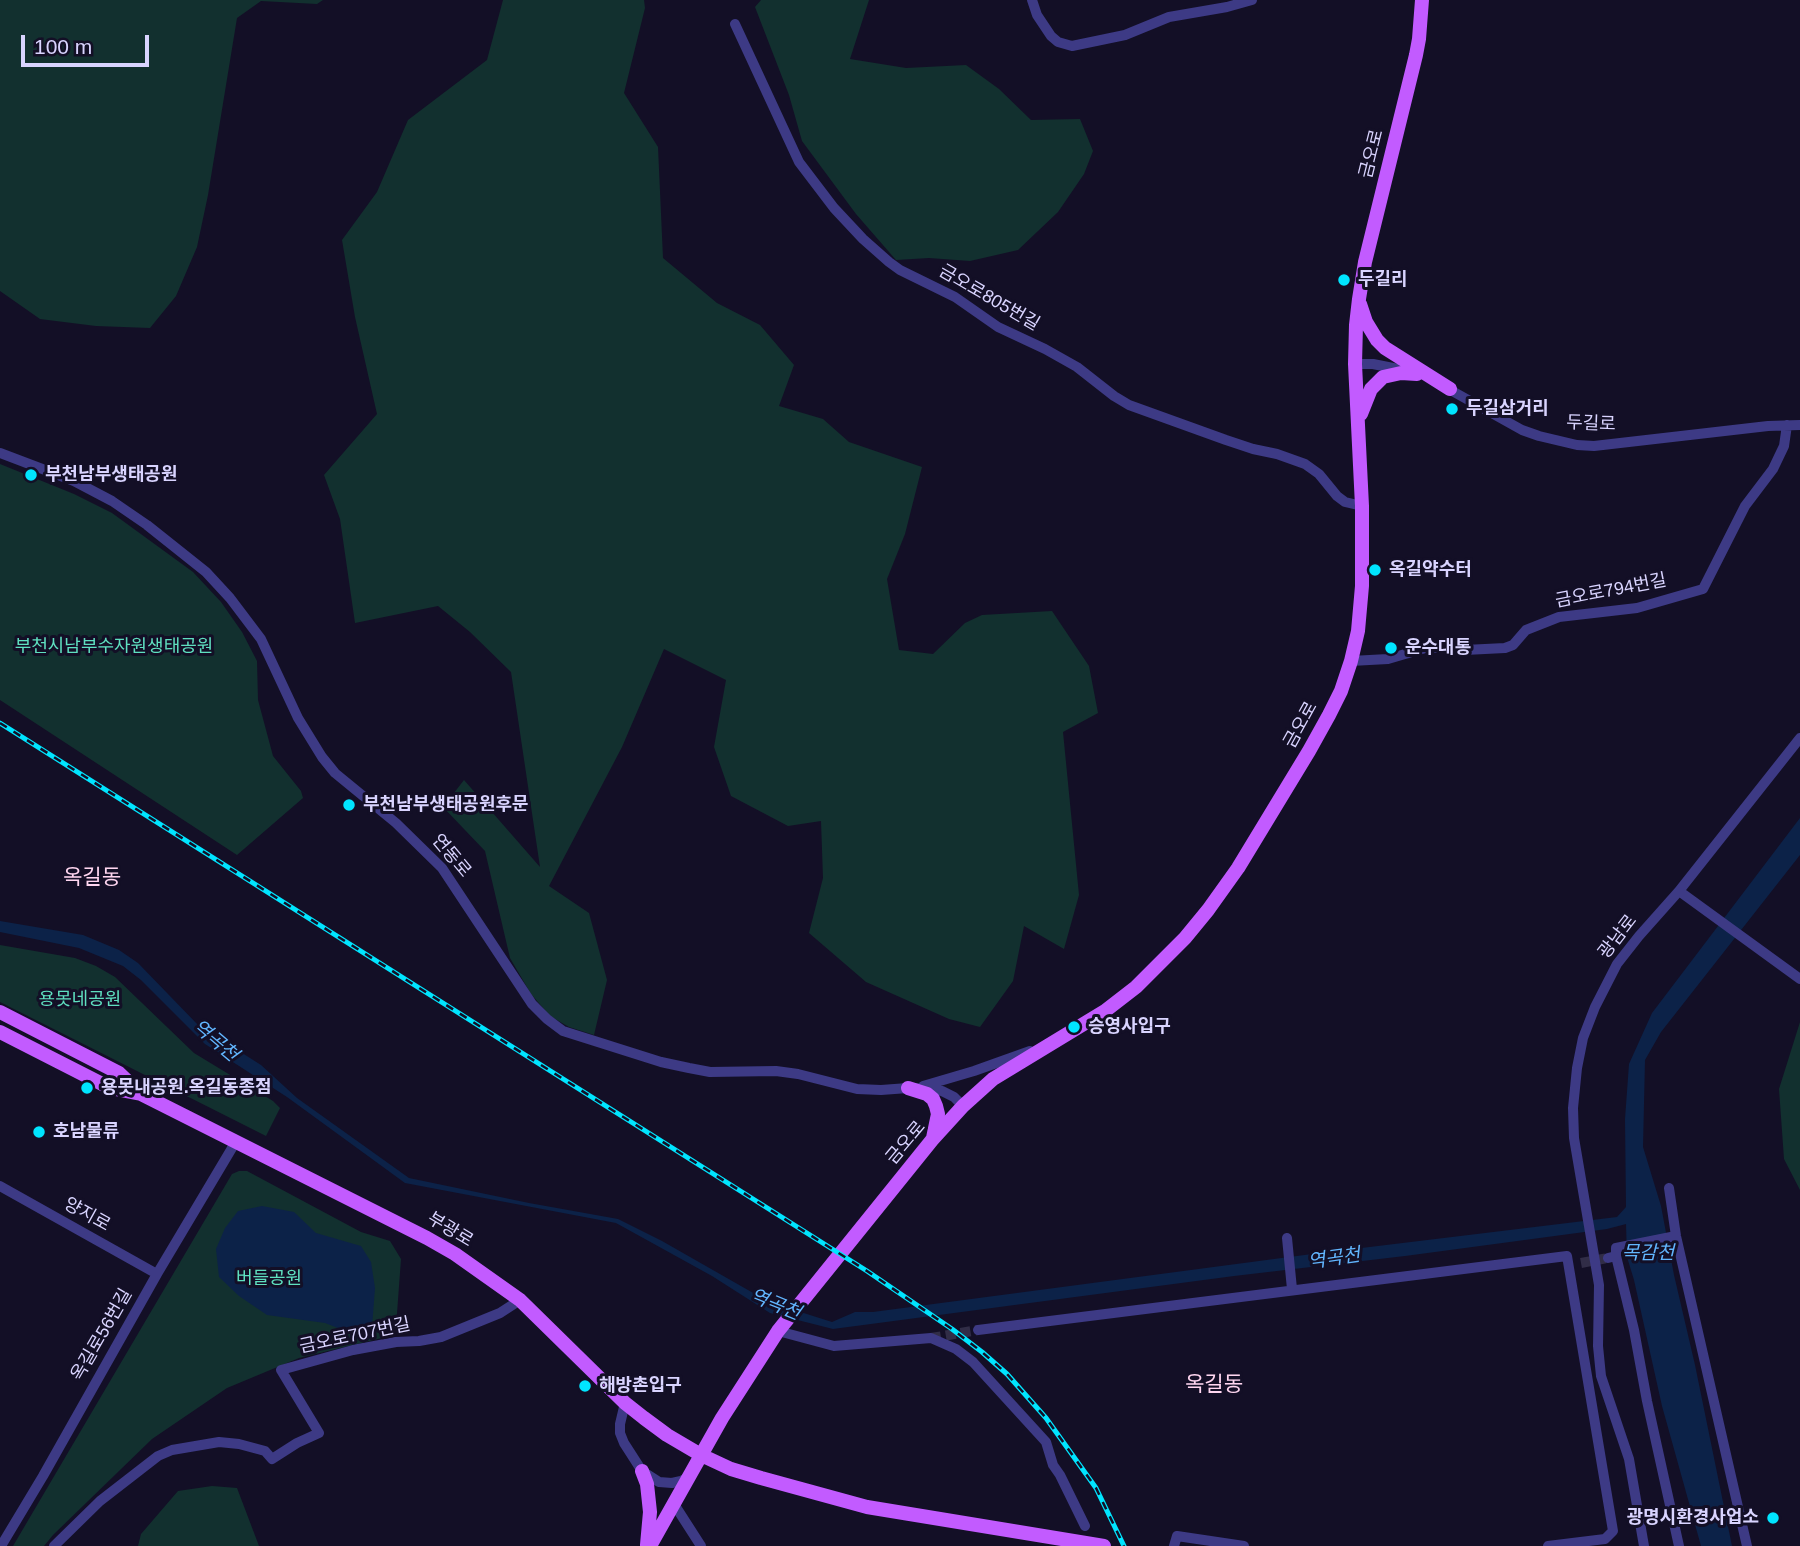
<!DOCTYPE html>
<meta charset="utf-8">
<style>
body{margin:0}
#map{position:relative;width:1800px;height:1546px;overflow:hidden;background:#130f26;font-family:Arial,sans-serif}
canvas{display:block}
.scale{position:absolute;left:21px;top:35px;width:128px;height:32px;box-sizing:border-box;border:4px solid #d9d4ff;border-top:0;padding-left:9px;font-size:21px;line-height:24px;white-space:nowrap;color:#d9d4ff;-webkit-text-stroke:5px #130f26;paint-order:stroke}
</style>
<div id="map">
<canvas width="1800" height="1546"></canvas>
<div class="scale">100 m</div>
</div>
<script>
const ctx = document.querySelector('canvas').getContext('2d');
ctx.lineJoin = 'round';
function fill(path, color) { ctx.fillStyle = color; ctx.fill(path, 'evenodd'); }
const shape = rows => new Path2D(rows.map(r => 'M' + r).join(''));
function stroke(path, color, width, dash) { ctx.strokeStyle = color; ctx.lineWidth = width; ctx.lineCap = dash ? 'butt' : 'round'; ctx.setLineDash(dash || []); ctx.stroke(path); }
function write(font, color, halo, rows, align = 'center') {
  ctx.font = font + ' Arial,"Noto Sans KR",sans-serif'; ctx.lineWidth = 6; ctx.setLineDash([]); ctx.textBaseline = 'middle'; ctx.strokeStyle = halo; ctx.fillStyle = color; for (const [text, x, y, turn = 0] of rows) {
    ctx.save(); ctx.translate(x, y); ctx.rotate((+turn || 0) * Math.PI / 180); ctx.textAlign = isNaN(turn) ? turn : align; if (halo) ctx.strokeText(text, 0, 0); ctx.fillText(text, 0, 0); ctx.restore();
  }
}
fill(shape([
 [0,0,323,0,317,4,261,1,237,18,208,195,197,247,176,296,150,328,96,326,40,319,0,291],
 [503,0,644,0,645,8,624,93,658,147,663,258,717,303,760,325,794,365,779,406,823,419,849,442,922,467,905,534,887,579,899,650,933,654,965,623,982,615,1052,611,1089,666,1098,713,1063,732,1079,895,1064,949,1024,926,1013,981,980,1027,949,1019,866,982,809,933,823,878,821,821,788,826,731,796,714,747,726,680,664,649,622,747,549,886,589,913,607,980,594,1035,569,1027,550,1016,531,994,510,958,485,851,443,807,464,780,540,867,511,672,470,632,438,606,355,623,340,519,324,475,377,414,355,317,342,240,377,192,408,120,487,60],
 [761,0,869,0,850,59,906,68,966,65,999,89,1031,120,1080,119,1093,151,1084,174,1058,212,1018,250,970,261,929,258,896,260,856,214,802,141,789,95,755,7],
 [0,464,74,494,112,513,193,572,221,602,242,632,257,661,258,700,273,756,301,791,303,798,237,855,0,700],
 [0,945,75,958,96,966,115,977,194,1053,273,1101,280,1108,266,1136,0,1002],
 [1800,1022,1800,1190,1784,1159,1779,1089],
 [239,1171,247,1171,361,1232,390,1241,401,1259,396,1327,390,1336,299,1358,227,1388,152,1439,53,1535,44,1546,13,1546,232,1174],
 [212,1486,237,1488,259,1546,138,1546,141,1534,178,1491]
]), '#12302f');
fill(shape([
 [1800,818,1800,855,1661,1032,1645,1060,1643,1147,1661,1206,1674,1275,1695,1365,1732,1546,1701,1546,1662,1406,1634,1280,1627,1257,1626,1224,1607,1229,1405,1256,1234,1276,833,1329,770,1313,712,1276,616,1223,405,1183,287,1097,205,1044,141,980,123,966,79,948,0,932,0,921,83,935,119,950,138,963,198,1025,261,1065,297,1098,409,1178,529,1203,618,1219,662,1241,769,1302,832,1322,855,1312,873,1312,1312,1254,1617,1217,1626,1207,1625,1119,1629,1064,1652,1013],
 [262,1206,294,1212,316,1233,361,1246,371,1262,375,1288,372,1327,356,1335,325,1323,267,1315,239,1296,219,1277,216,1249,225,1228,238,1211]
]), '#0c2248');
stroke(shape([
 [1581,1263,1608,1258],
 [931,1338,978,1330]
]), '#312d47', 10, [10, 5]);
stroke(shape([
 [1032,0,1037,15,1051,36,1058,42,1072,46,1125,35,1169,17,1227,7,1252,0],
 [735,24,799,162,834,208,863,239,889,262,900,270,955,297,998,327,1045,349,1077,367,1114,396,1129,405,1226,440,1253,449,1277,454,1305,464,1319,474,1337,496,1345,502,1362,506],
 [1355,364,1373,364,1408,371],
 [1445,387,1522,430,1539,436,1577,445,1594,446,1768,426,1800,425],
 [0,453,74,481,112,501,147,525,206,572,230,598,261,639,298,718,322,757,335,773,396,823,442,868,532,1004,547,1019,563,1031,661,1062,689,1068,710,1072,776,1071,798,1074,857,1089,881,1090,908,1088,928,1089,942,1091,954,1097,963,1106],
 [1351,661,1388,659,1429,647,1465,650,1505,648,1513,645,1526,630,1559,617,1637,608,1703,589,1745,506,1773,469,1784,446,1787,425],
 [1679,891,1800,979],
 [923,1086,974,1071,1030,1051],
 [0,1186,157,1274],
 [1669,1188,1676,1236,1747,1546],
 [1287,1238,1292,1289],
 [1616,1256,1634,1330,1647,1401,1679,1546],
 [1608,1258,1616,1256,1616,1248,1676,1236],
 [978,1330,1567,1256,1613,1531,1605,1539,1548,1546],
 [778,1331,834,1346,931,1338,956,1349,973,1362,1046,1442,1053,1465,1060,1475,1085,1526],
 [625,1403,620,1424,620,1433,624,1443,642,1471,659,1482,672,1483,681,1481,689,1477],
 [674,1504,701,1546],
 [1,1546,43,1476,157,1274,235,1143],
 [54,1546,100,1501,158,1456,172,1450,219,1442,239,1444,265,1451,272,1459,297,1443,319,1433,281,1370,353,1350,396,1342,419,1341,441,1337,500,1313,520,1300],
 [1174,1546,1177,1536,1244,1546],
 [1644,1546,1629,1459,1601,1376,1598,1346,1599,1285,1574,1138,1573,1108,1577,1068,1583,1038,1595,1007,1617,964,1639,936,1679,891,1800,738]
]), '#3d3a85', 10);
stroke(shape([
 [1360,304,1366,322,1377,340,1385,348,1450,389],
 [1361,414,1371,389,1383,377,1401,373,1417,374],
 [0,1012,119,1073,140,1093],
 [0,1032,110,1088,141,1094,427,1238,455,1254,520,1300,625,1403,644,1418,667,1435,701,1455,731,1469,761,1478,867,1507,1104,1546],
 [908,1088,927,1094,933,1099,936,1106,938,1114,933,1138],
 [642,1471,647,1484,650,1512,647,1545],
 [650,1546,722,1418,778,1331,932,1140,963,1106,993,1079,1105,1011,1136,987,1185,938,1208,910,1238,868,1309,751,1329,715,1341,691,1351,661,1358,631,1362,586,1362,506,1355,364,1356,325,1359,299,1365,262,1416,55,1419,39,1422,0]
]), '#c25bff', 14);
const rail = shape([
 [0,723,867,1271,952,1329,982,1352,1007,1374,1046,1418,1096,1488,1124,1546]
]);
stroke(rail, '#00e5ff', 5);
stroke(rail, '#130f26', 2.5, [8]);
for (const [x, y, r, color] of [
 [1344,280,7,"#00e5ff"],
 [1452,409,7,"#00e5ff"],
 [31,475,7,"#00e5ff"],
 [1375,570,7,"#00e5ff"],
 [1391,648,7,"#00e5ff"],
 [349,805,7,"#00e5ff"],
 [1074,1027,7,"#00e5ff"],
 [87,1088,7,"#00e5ff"],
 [39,1132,7,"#00e5ff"],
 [585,1386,7,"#00e5ff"],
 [1773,1518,7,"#00e5ff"]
]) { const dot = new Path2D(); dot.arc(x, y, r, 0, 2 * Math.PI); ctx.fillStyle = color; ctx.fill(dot); stroke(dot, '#130f26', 2.5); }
write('18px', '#d9d4ff', '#130f26', [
 ["금오로",1372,154,-76],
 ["금오로805번길",989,298,30],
 ["두길로",1591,424,2],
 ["금오로794번길",1611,591,-11],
 ["금오로",1301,725,-61],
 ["연동로",451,856,50],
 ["광남로",1618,937,-52],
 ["금오로",906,1143,-50],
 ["양지로",87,1215,29],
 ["부광로",450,1230,31],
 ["옥길로56번길",102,1335,-60],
 ["금오로707번길",355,1336,-12]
]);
write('bold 18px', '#d9d4ff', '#130f26', [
 ["두길리",1358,280],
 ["두길삼거리",1466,409],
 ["부천남부생태공원",45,475],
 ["옥길약수터",1389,570],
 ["운수대통",1405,648],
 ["부천남부생태공원후문",363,805],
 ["승영사입구",1088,1027],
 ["용못내공원.옥길동종점",101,1088],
 ["호남물류",53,1132],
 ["해방촌입구",599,1386],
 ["광명시환경사업소",1759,1518,"right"]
], 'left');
write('18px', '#5fe0c0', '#130f26', [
 ["부천시남부수자원생태공원",114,647],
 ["용못네공원",80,1000],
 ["버들공원",269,1279]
]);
write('italic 19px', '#62b6ff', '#130f26', [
 ["역곡천",215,1041,40],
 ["목감천",1648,1254],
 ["역곡천",1334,1259,-8],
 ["역곡천",775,1305,22]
]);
write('21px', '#ffd6f0', '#130f26', [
 ["옥길동",92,878],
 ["옥길동",1214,1385]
]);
</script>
